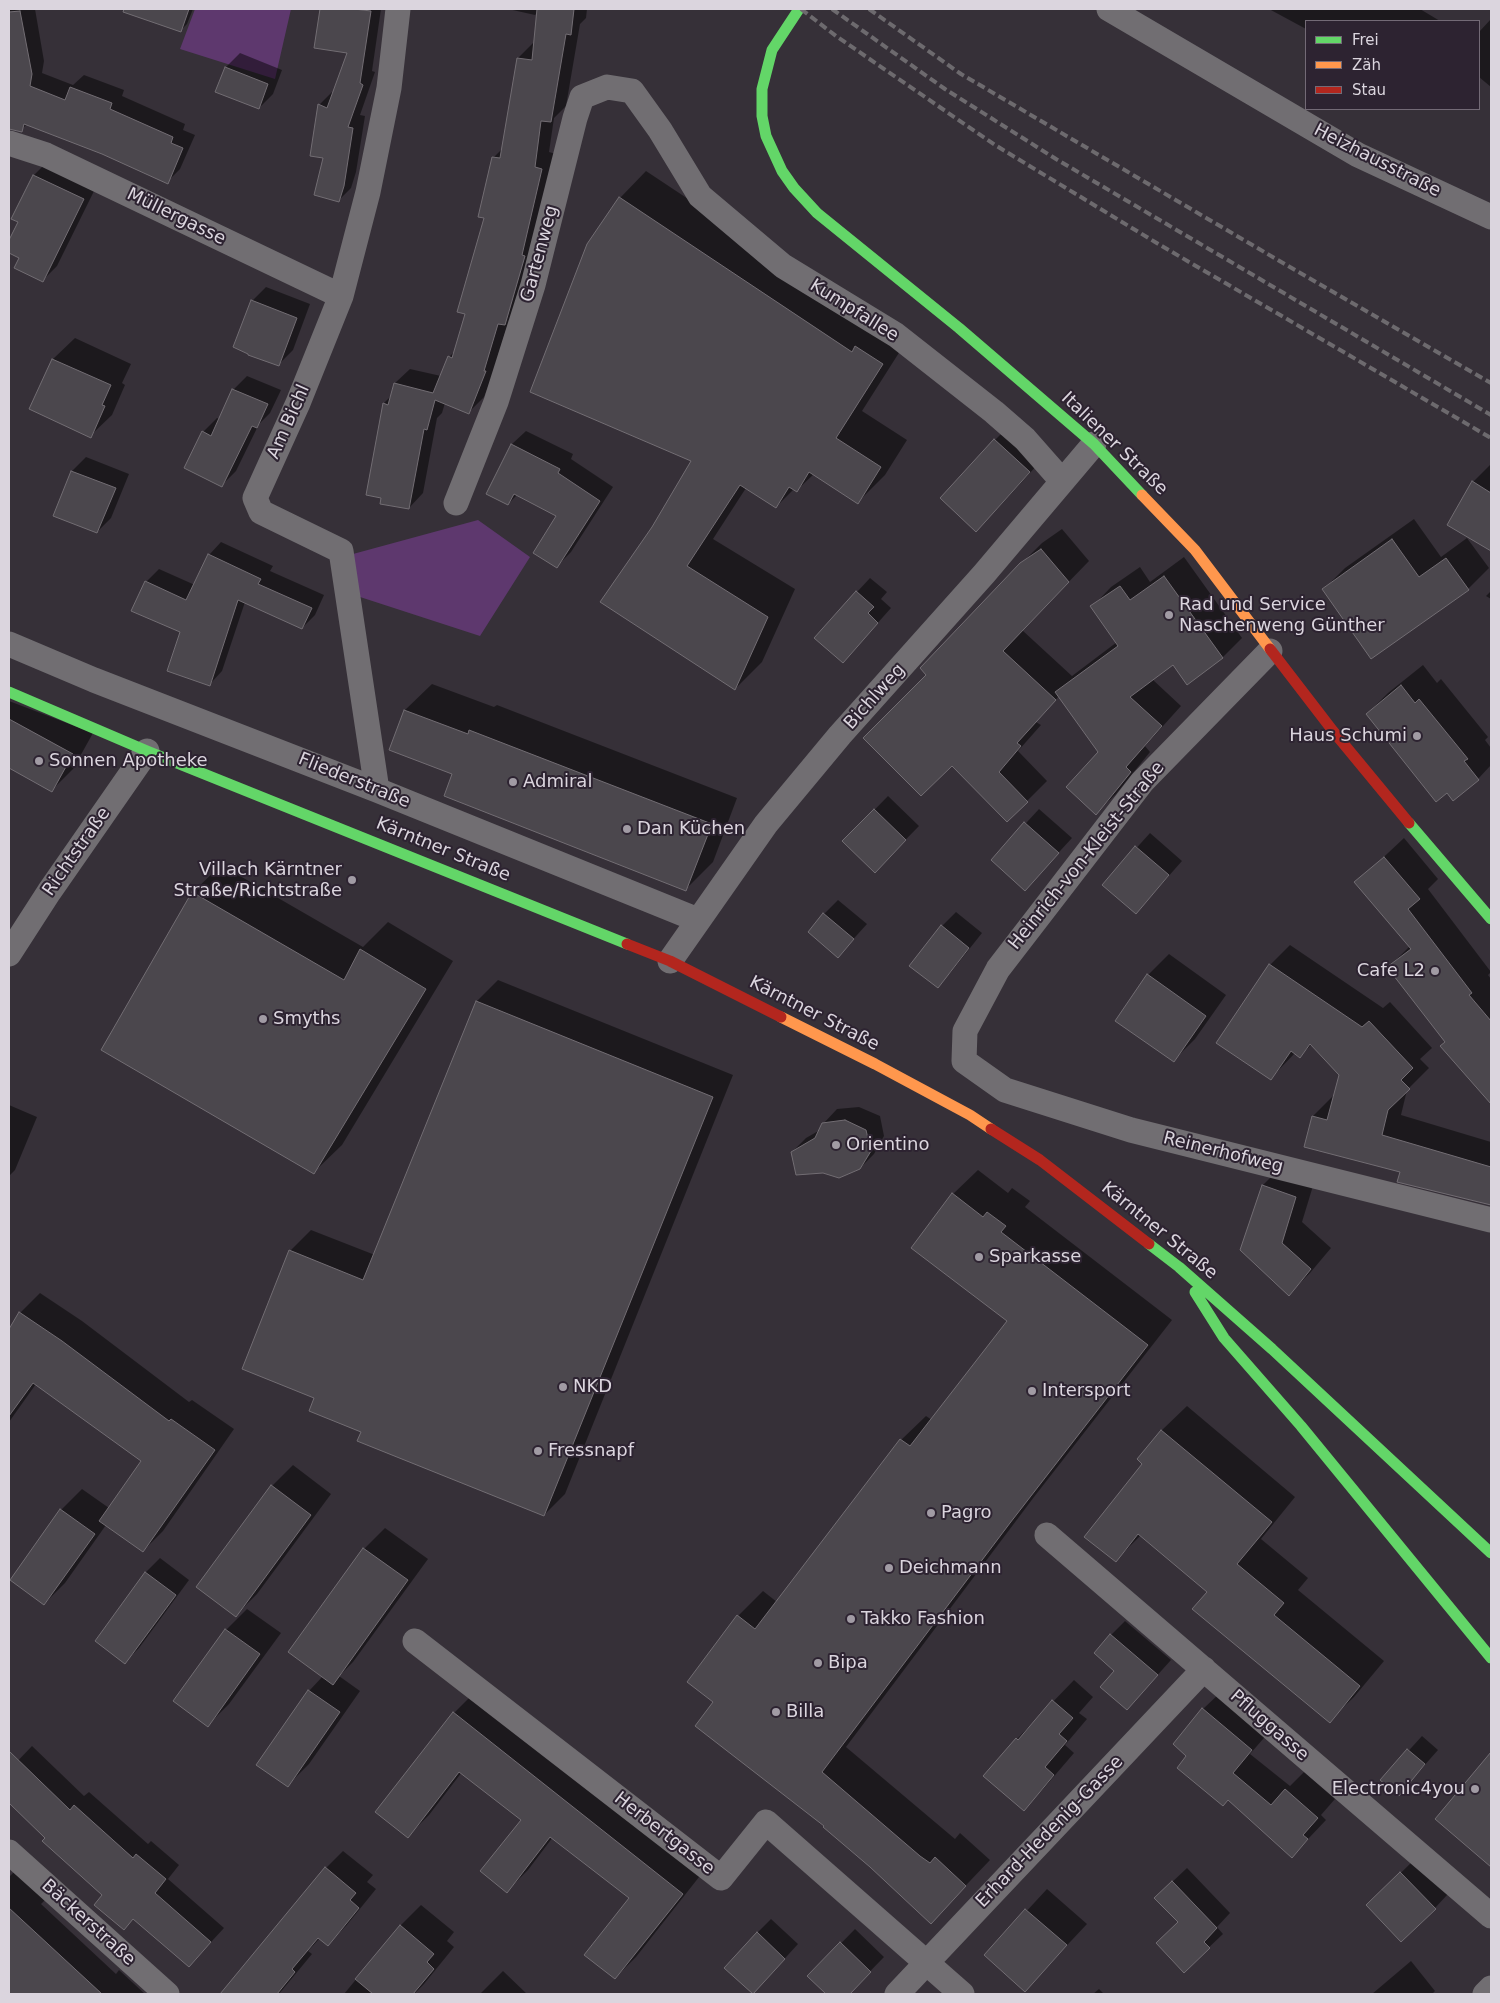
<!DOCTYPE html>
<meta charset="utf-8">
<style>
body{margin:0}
#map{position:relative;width:1500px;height:2003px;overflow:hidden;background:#363038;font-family:"DejaVu Sans",sans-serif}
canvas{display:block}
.frame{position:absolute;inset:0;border:10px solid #dbd5de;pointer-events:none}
.legend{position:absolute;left:1305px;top:20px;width:175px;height:90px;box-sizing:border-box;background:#2d2331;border:1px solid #736a76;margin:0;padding:6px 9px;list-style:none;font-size:15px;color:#dbd5de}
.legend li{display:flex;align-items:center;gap:10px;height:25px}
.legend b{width:25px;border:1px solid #736a76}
</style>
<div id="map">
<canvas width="1500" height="2003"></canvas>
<div class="frame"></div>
<ul class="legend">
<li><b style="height:6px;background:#63d668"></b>Frei</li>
<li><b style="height:6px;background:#ff974d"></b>Zäh</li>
<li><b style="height:6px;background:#b3261e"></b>Stau</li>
</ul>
</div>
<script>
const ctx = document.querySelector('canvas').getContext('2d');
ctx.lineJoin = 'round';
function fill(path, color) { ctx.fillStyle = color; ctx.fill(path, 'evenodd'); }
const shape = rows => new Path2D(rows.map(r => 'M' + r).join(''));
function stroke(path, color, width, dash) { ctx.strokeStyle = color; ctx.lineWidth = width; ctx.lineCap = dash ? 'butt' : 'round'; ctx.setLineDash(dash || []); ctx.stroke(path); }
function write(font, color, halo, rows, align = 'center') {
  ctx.font = font + ' "DejaVu Sans",sans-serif'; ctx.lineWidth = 4; ctx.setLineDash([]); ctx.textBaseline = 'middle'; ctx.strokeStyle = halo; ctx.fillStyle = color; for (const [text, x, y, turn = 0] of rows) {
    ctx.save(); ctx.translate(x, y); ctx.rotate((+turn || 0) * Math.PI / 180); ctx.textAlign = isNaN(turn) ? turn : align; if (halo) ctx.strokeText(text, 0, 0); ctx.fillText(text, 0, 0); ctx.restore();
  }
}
fill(shape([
 [195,9,291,9,275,79,180,49],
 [478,520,530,557,480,636,357,596,353,554]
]), '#5e386e');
fill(shape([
 [9,9,35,9,44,61,42,73,73,85,84,75,124,90,122,96,185,124,183,130,195,135,180,169,167,182,103,153,27,124,22,129,9,127],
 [154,9,193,9,187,24,180,31,150,20],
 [321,9,381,9,372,71,375,72,360,115,365,116,356,172,351,188,339,200,325,157,319,105,332,92,333,93,348,52,315,47],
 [508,9,587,9,586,18,580,24,566,106,554,118,549,152,556,154,520,309,509,320,498,356,500,356,484,397,469,412,445,403,442,413,437,418,423,493,409,508,383,497,367,494,384,403,392,395,395,383,410,369,441,376,449,357,456,350,466,313,485,217,480,216,494,157,503,148,518,58,533,43,535,44,538,12,535,15],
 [1269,9,1420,9,1440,21,1306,21,1306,29],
 [1491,19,1491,87,1479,77,1479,32],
 [240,53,282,70,273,94,259,108,226,67],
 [48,161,97,185,57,266,43,280,21,258,9,252,9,243,19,221,13,218,34,175],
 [646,171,878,325,909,337,862,411,907,440,885,475,858,502,814,474,797,490,794,489,776,507,746,488,713,539,795,589,762,662,735,689,653,527,693,461,620,198],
 [266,287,310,304,293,350,279,364,252,301],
 [75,338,131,364,122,383,125,385,112,415,90,436,31,409,53,359],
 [247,376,281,390,270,413,259,424,236,471,222,485,203,432,217,418,220,419,233,390],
 [1016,419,1050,451,997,509,995,440],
 [526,431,573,454,571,459,613,487,571,552,557,566,558,516,517,495,508,504,488,493,512,444],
 [86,457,129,474,111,518,97,532,55,515,72,471],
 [1491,464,1491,549,1448,525,1473,482],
 [1414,519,1441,557,1467,538,1489,568,1468,589,1324,589,1345,568],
 [1062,529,1089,561,1022,630,1072,676,1117,642,1092,607,1111,587,1140,567,1150,582,1184,557,1242,638,1223,657,1187,683,1173,664,1152,679,1181,706,1145,746,1150,752,1116,794,1096,813,1099,753,1059,696,1036,722,1041,725,1018,751,1047,781,1007,821,928,675,1021,564,1042,543],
 [221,542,273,566,270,571,324,595,315,615,302,628,245,602,222,671,210,684,181,631,146,582,159,569,195,585,209,555],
 [870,578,887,592,881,599,891,608,843,662,857,592],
 [1491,591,1491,599,1486,596],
 [1423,665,1437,683,1441,679,1488,737,1485,740,1491,748,1491,765,1478,779,1367,714,1388,693],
 [432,684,494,707,497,705,737,798,713,862,686,889,454,774,391,750,405,710],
 [9,701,93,733,73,769,52,790,9,766],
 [888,796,919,826,875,871,844,841],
 [1039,809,1072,838,1025,889,992,860],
 [1150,833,1182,861,1136,913,1104,884],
 [1404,838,1438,879,1428,889,1491,972,1488,975,1491,979,1491,1102,1442,1046,1446,1042,1389,967,1410,946,1356,883],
 [221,865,363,947,388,922,453,961,342,1145,314,1172,103,1050,193,892],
 [838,900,867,924,838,956,824,914],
 [956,912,982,933,951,972,938,986,942,926],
 [1290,945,1383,1008,1390,1002,1432,1048,1420,1059,1429,1068,1407,1090,1401,1115,1491,1142,1491,1204,1398,1181,1401,1171,1313,1116,1333,1096,1335,1097,1340,1074,1312,1044,1300,1056,1295,1053,1271,1078,1270,965],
 [1169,954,1226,995,1195,1039,1174,1060,1148,975],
 [498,980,733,1075,565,1494,544,1515,316,1397,290,1251,311,1230,375,1255,477,1001],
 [9,1105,37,1117,15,1170,9,1176],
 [859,1107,880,1116,884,1136,874,1154,860,1168,792,1152,806,1138,820,1130,823,1124,837,1109],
 [1284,1164,1316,1176,1302,1222,1331,1248,1310,1273,1289,1294,1263,1185],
 [978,1170,1008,1193,1012,1188,1030,1201,1025,1207,1172,1320,1034,1497,846,1747,955,1839,960,1833,990,1860,931,1922,715,1702,688,1681,738,1616,763,1591,777,1602,901,1440,926,1416,932,1420,1008,1321,953,1194],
 [40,1293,82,1321,189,1402,192,1400,234,1429,163,1531,143,1551,106,1525,65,1583,44,1604,61,1510,82,1489,109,1508,143,1461,36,1384,9,1422,9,1331,20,1313],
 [1187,1406,1295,1497,1261,1539,1308,1578,1298,1590,1384,1661,1354,1697,1329,1721,1208,1592,1141,1535,1115,1561,1144,1464,1138,1459,1162,1430],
 [293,1465,331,1494,257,1594,236,1615,272,1486],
 [385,1528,428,1559,353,1662,339,1676,360,1691,309,1764,288,1785,309,1691,323,1676,364,1549],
 [160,1558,189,1580,139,1648,125,1662,96,1640,146,1572],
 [247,1609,281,1633,229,1704,208,1725,174,1701,226,1630],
 [1125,1621,1171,1660,1127,1709,1116,1671,1111,1635],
 [1074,1680,1093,1697,1079,1713,1087,1719,1065,1745,1074,1753,1044,1788,1024,1809,1017,1739],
 [1222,1691,1270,1731,1250,1754,1290,1786,1304,1772,1335,1799,1321,1815,1326,1820,1292,1856,1175,1744,1203,1709],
 [475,1692,703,1872,636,1957,615,1978,631,1897,553,1837,528,1870,507,1891,522,1820,462,1772,429,1815,408,1836,376,1812,454,1713],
 [1422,1736,1438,1750,1399,1794,1382,1780],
 [32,1746,84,1796,89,1792,148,1844,151,1841,179,1865,168,1879,224,1928,189,1966,134,1918,124,1929,104,1895,9,1802,9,1770],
 [1491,1754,1491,1866,1436,1819],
 [343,1851,373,1875,367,1882,376,1889,346,1926,328,1944,320,1938,308,1951,312,1954,279,1994,222,1994,326,1868],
 [1415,1859,1448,1894,1435,1908,1368,1905],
 [18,1868,48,1897,41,1904,116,1974,119,1970,145,1994,14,1994,11,1992,15,1987,9,1981,9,1877],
 [1187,1868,1230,1913,1217,1927,1223,1934,1184,1971,1179,1922,1170,1884],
 [1047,1889,1087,1924,1025,1990,986,1955],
 [421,1905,454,1932,447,1941,454,1947,424,1984,414,1994,344,1994,400,1926],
 [771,1919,798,1944,767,1978,757,1933],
 [855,1929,884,1957,848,1994,828,1994,809,1976],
 [1411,1961,1435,1991,1432,1994,1372,1994],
 [503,1971,527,1994,480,1994],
 [1099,1989,1104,1994,1093,1994]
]), '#0007');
const building = shape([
 [124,9,189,9,181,32,123,12,124,9],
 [320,9,354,9,371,11,360,83,363,85,348,127,353,128,344,186,339,202,314,195,323,158,310,156,318,104,327,108,347,53,314,48,320,9],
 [537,9,574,9,571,35,566,34,551,122,541,121,535,167,542,169,522,255,525,256,505,325,498,324,484,371,486,371,469,414,435,400,427,430,424,429,409,509,380,504,381,498,366,495,383,403,388,405,394,383,433,393,448,356,452,358,465,314,457,312,484,218,478,217,492,157,500,158,517,58,532,60,537,9],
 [20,11,32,74,30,86,65,100,70,87,112,103,110,109,173,137,171,143,183,148,168,184,102,154,24,124,22,132,9,129,9,12,20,11],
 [225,67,268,84,259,109,215,92,225,67],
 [33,175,84,199,43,282,14,268,19,258,9,253,9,240,18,222,11,219,33,175],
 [619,197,852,352,855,346,883,364,836,438,881,467,858,504,809,472,797,492,789,487,776,508,740,485,687,566,768,617,735,690,600,602,652,527,691,461,530,392,587,244,619,197],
 [251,300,297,318,279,366,248,355,248,354,233,347,251,300],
 [52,359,111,385,102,405,105,406,91,438,29,409,52,359],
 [232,389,268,404,257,428,252,426,222,487,184,468,202,431,211,436,232,389],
 [994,439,1030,472,976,532,940,498,994,439],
 [511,444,560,469,558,473,600,501,557,568,533,553,556,516,514,494,508,505,486,494,511,444],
 [71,471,116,488,97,533,53,516,71,471],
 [1472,481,1491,493,1491,551,1447,525,1472,481],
 [1392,539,1419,577,1446,558,1469,590,1371,659,1322,589,1392,539],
 [1041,549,1069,582,1003,651,1056,700,1017,743,1021,746,999,772,1028,802,1007,822,952,766,921,796,863,738,926,675,920,668,1020,563,1041,549],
 [208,554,261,579,258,584,312,608,302,629,238,600,210,686,167,671,180,632,131,611,145,581,186,600,208,554],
 [1164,576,1223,658,1187,685,1173,665,1130,697,1162,726,1126,767,1131,772,1096,815,1066,787,1098,752,1055,692,1118,646,1090,606,1120,586,1130,600,1164,576],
 [856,591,874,607,868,613,878,623,843,663,814,638,856,591],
 [1401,685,1415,703,1419,699,1468,759,1464,761,1479,780,1453,801,1447,793,1436,802,1366,714,1401,685],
 [404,710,468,734,469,730,712,824,686,891,444,796,452,774,389,750,404,710],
 [9,719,73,754,52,792,9,768,9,719],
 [874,809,906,840,875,873,842,841,874,809],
 [1024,822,1059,853,1025,891,991,860,1024,822],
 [1135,846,1169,875,1136,914,1102,885,1135,846],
 [1384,857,1420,899,1408,909,1472,993,1469,995,1491,1021,1491,1104,1440,1046,1445,1042,1387,967,1411,949,1354,882,1384,857],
 [192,892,344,980,360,949,426,989,314,1174,101,1050,192,892],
 [823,913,854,939,838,958,808,932,823,913],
 [941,925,969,948,938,988,909,966,941,925],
 [1269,964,1362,1027,1369,1021,1413,1068,1401,1080,1410,1089,1388,1110,1382,1135,1491,1167,1491,1205,1397,1182,1400,1172,1304,1147,1312,1116,1327,1120,1339,1075,1310,1044,1300,1058,1291,1051,1271,1080,1216,1043,1269,964],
 [1147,974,1206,1016,1174,1062,1115,1021,1147,974],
 [476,1001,713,1097,544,1516,357,1441,361,1432,309,1411,314,1398,242,1369,289,1250,363,1280,476,1001],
 [845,1120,866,1130,871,1151,860,1169,839,1178,823,1173,796,1175,791,1152,815,1138,822,1123,845,1120],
 [1262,1185,1296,1197,1282,1243,1311,1269,1289,1296,1240,1250,1262,1185],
 [952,1193,983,1217,987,1212,1006,1226,1001,1232,1148,1345,1010,1523,822,1772,920,1856,930,1863,935,1857,966,1886,931,1924,870,1867,823,1827,824,1826,695,1726,713,1702,687,1682,737,1615,755,1629,900,1439,910,1446,1007,1321,911,1248,952,1193],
 [19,1312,62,1341,169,1421,171,1419,215,1450,143,1552,99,1521,141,1461,33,1383,9,1416,9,1329,19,1312],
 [1161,1430,1272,1522,1237,1564,1284,1603,1274,1615,1360,1686,1330,1723,1192,1609,1207,1592,1138,1534,1116,1562,1084,1537,1142,1464,1137,1459,1161,1430],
 [271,1485,311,1515,236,1617,196,1587,271,1485],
 [60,1509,95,1534,44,1605,10,1580,60,1509],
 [363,1548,408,1580,333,1685,288,1652,363,1548],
 [145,1572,176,1595,125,1664,95,1641,145,1572],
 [225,1629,260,1654,208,1727,173,1701,225,1629],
 [1110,1634,1158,1675,1127,1710,1100,1687,1114,1671,1094,1653,1110,1634],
 [308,1690,340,1712,288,1787,256,1765,308,1690],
 [1052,1700,1073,1718,1059,1734,1067,1741,1045,1767,1054,1775,1024,1811,983,1776,1016,1738,1018,1740,1052,1700],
 [1202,1708,1252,1750,1233,1773,1271,1805,1285,1789,1318,1818,1303,1835,1308,1839,1292,1858,1228,1800,1223,1806,1177,1768,1186,1756,1173,1744,1202,1708],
 [453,1712,683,1894,615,1979,584,1955,629,1898,550,1837,507,1893,480,1871,521,1820,459,1772,408,1838,375,1812,453,1712],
 [1407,1749,1425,1764,1399,1796,1380,1780,1407,1749],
 [9,1751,70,1810,74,1805,133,1858,136,1854,166,1879,155,1893,211,1942,189,1967,133,1919,124,1930,94,1905,102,1895,42,1841,45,1838,9,1803,9,1751],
 [1491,1752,1491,1867,1435,1819,1491,1752],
 [325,1867,356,1893,350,1900,359,1908,328,1946,318,1938,292,1969,295,1972,277,1994,220,1994,325,1867],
 [1400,1872,1436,1909,1401,1942,1366,1905,1400,1872],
 [1172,1881,1217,1928,1204,1942,1210,1948,1184,1973,1156,1943,1178,1922,1154,1898,1172,1881],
 [9,1908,102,1994,9,1994,9,1908],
 [1025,1909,1067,1945,1025,1992,984,1955,1025,1909],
 [400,1925,434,1954,427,1962,434,1969,413,1994,373,1994,355,1979,400,1925],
 [757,1932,785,1959,753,1994,724,1968,757,1932],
 [840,1942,871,1972,850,1994,826,1994,807,1976,840,1942]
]);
fill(building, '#4b474d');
stroke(building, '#726d73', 1);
stroke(shape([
 [1109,9,1358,155,1491,217],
 [9,143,46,155,341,296],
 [456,503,496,402,533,285,575,118,582,97,607,87,632,91,660,130,700,196,783,266,896,335,994,412,1025,439,1062,481],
 [9,644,94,680,377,790,698,920],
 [1270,651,1142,782,998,969,965,1031,964,1061,1005,1090,1131,1130,1491,1220],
 [377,790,341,551,261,512,255,498,298,403,341,296,368,192,389,88,398,9],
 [9,954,49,892,147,751],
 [670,961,766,824,840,735,984,574,1094,444],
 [1047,1535,1491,1916],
 [415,1641,721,1878,766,1822,962,1994],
 [9,1852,167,1994],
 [897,1994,1204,1669],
 [1485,1994,1491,1988]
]), '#716e72', 25);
stroke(shape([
 [799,9,772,50,762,89,762,116,766,136,782,171,794,188,817,213,959,328,1094,444,1142,495],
 [9,692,147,751,627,944],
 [1409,823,1491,919],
 [1149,1244,1179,1267,1272,1349,1491,1553],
 [1195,1292,1224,1338,1301,1426,1491,1658]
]), '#63d668', 11);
stroke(shape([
 [1142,495,1195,550,1270,649],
 [781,1017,875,1064,970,1115,991,1129]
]), '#ff974d', 11);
stroke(shape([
 [1270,649,1333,731,1409,823],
 [627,944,670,961,781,1017],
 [991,1129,1040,1160,1149,1244]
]), '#b3261e', 11);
stroke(shape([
 [801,9,836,36,995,145,1160,245,1491,438],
 [832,9,945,89,1056,159,1491,415],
 [869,9,961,74,1283,263,1491,383]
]), '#6d6a6e', 4, [8, 4]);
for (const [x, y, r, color] of [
 [1169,615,5,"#a19ba4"],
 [1417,736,5,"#a19ba4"],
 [39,761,5,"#a19ba4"],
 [513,782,5,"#a19ba4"],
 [627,829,5,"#a19ba4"],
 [352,880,5,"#a19ba4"],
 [1435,971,5,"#a19ba4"],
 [263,1019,5,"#a19ba4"],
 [836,1145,5,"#a19ba4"],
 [979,1257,5,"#a19ba4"],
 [563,1387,5,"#a19ba4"],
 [1032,1391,5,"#a19ba4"],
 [538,1451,5,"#a19ba4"],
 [931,1513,5,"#a19ba4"],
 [889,1568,5,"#a19ba4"],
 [851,1619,5,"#a19ba4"],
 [818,1663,5,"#a19ba4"],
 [776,1712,5,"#a19ba4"],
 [1475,1789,5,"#a19ba4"]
]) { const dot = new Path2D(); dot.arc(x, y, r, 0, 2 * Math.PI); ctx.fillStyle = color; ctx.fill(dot); stroke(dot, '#2d2331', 2); }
write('18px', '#dbd5de', '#2d2331', [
 ["Heizhausstraße",1377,161,27],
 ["Müllergasse",176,217,26],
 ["Gartenweg",540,254,-75],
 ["Kumpfallee",854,311,32],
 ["Am Bichl",289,422,-66],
 ["Italiener Straße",1114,444,44],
 ["Bichlweg",875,697,-48],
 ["Fliederstraße",354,781,22],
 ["Kärntner Straße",443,850,22],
 ["Richtstraße",77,852,-55],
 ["Heinrich-von-Kleist-Straße",1087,856,-51],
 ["Kärntner Straße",814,1014,27],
 ["Reinerhofweg",1223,1153,14],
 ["Kärntner Straße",1159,1231,39],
 ["Pfluggasse",1269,1726,41],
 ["Erhard-Hedenig-Gasse",1050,1832,-46],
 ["Herbertgasse",664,1834,38],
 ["Bäckerstraße",88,1923,42]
]);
write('18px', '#dbd5de', '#2d2331', [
 ["Rad und Service",1179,605],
 ["Naschenweng Günther",1179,626],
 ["Haus Schumi",1407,736,"right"],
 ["Sonnen Apotheke",49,761],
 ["Admiral",523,782],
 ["Dan Küchen",637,829],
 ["Villach Kärntner",342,870,"right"],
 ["Straße/Richtstraße",342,891,"right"],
 ["Cafe L2",1425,971,"right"],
 ["Smyths",273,1019],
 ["Orientino",846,1145],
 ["Sparkasse",989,1257],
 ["NKD",573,1387],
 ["Intersport",1042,1391],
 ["Fressnapf",548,1451],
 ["Pagro",941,1513],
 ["Deichmann",899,1568],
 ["Takko Fashion",861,1619],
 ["Bipa",828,1663],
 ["Billa",786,1712],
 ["Electronic4you",1465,1789,"right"]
], 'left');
</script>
